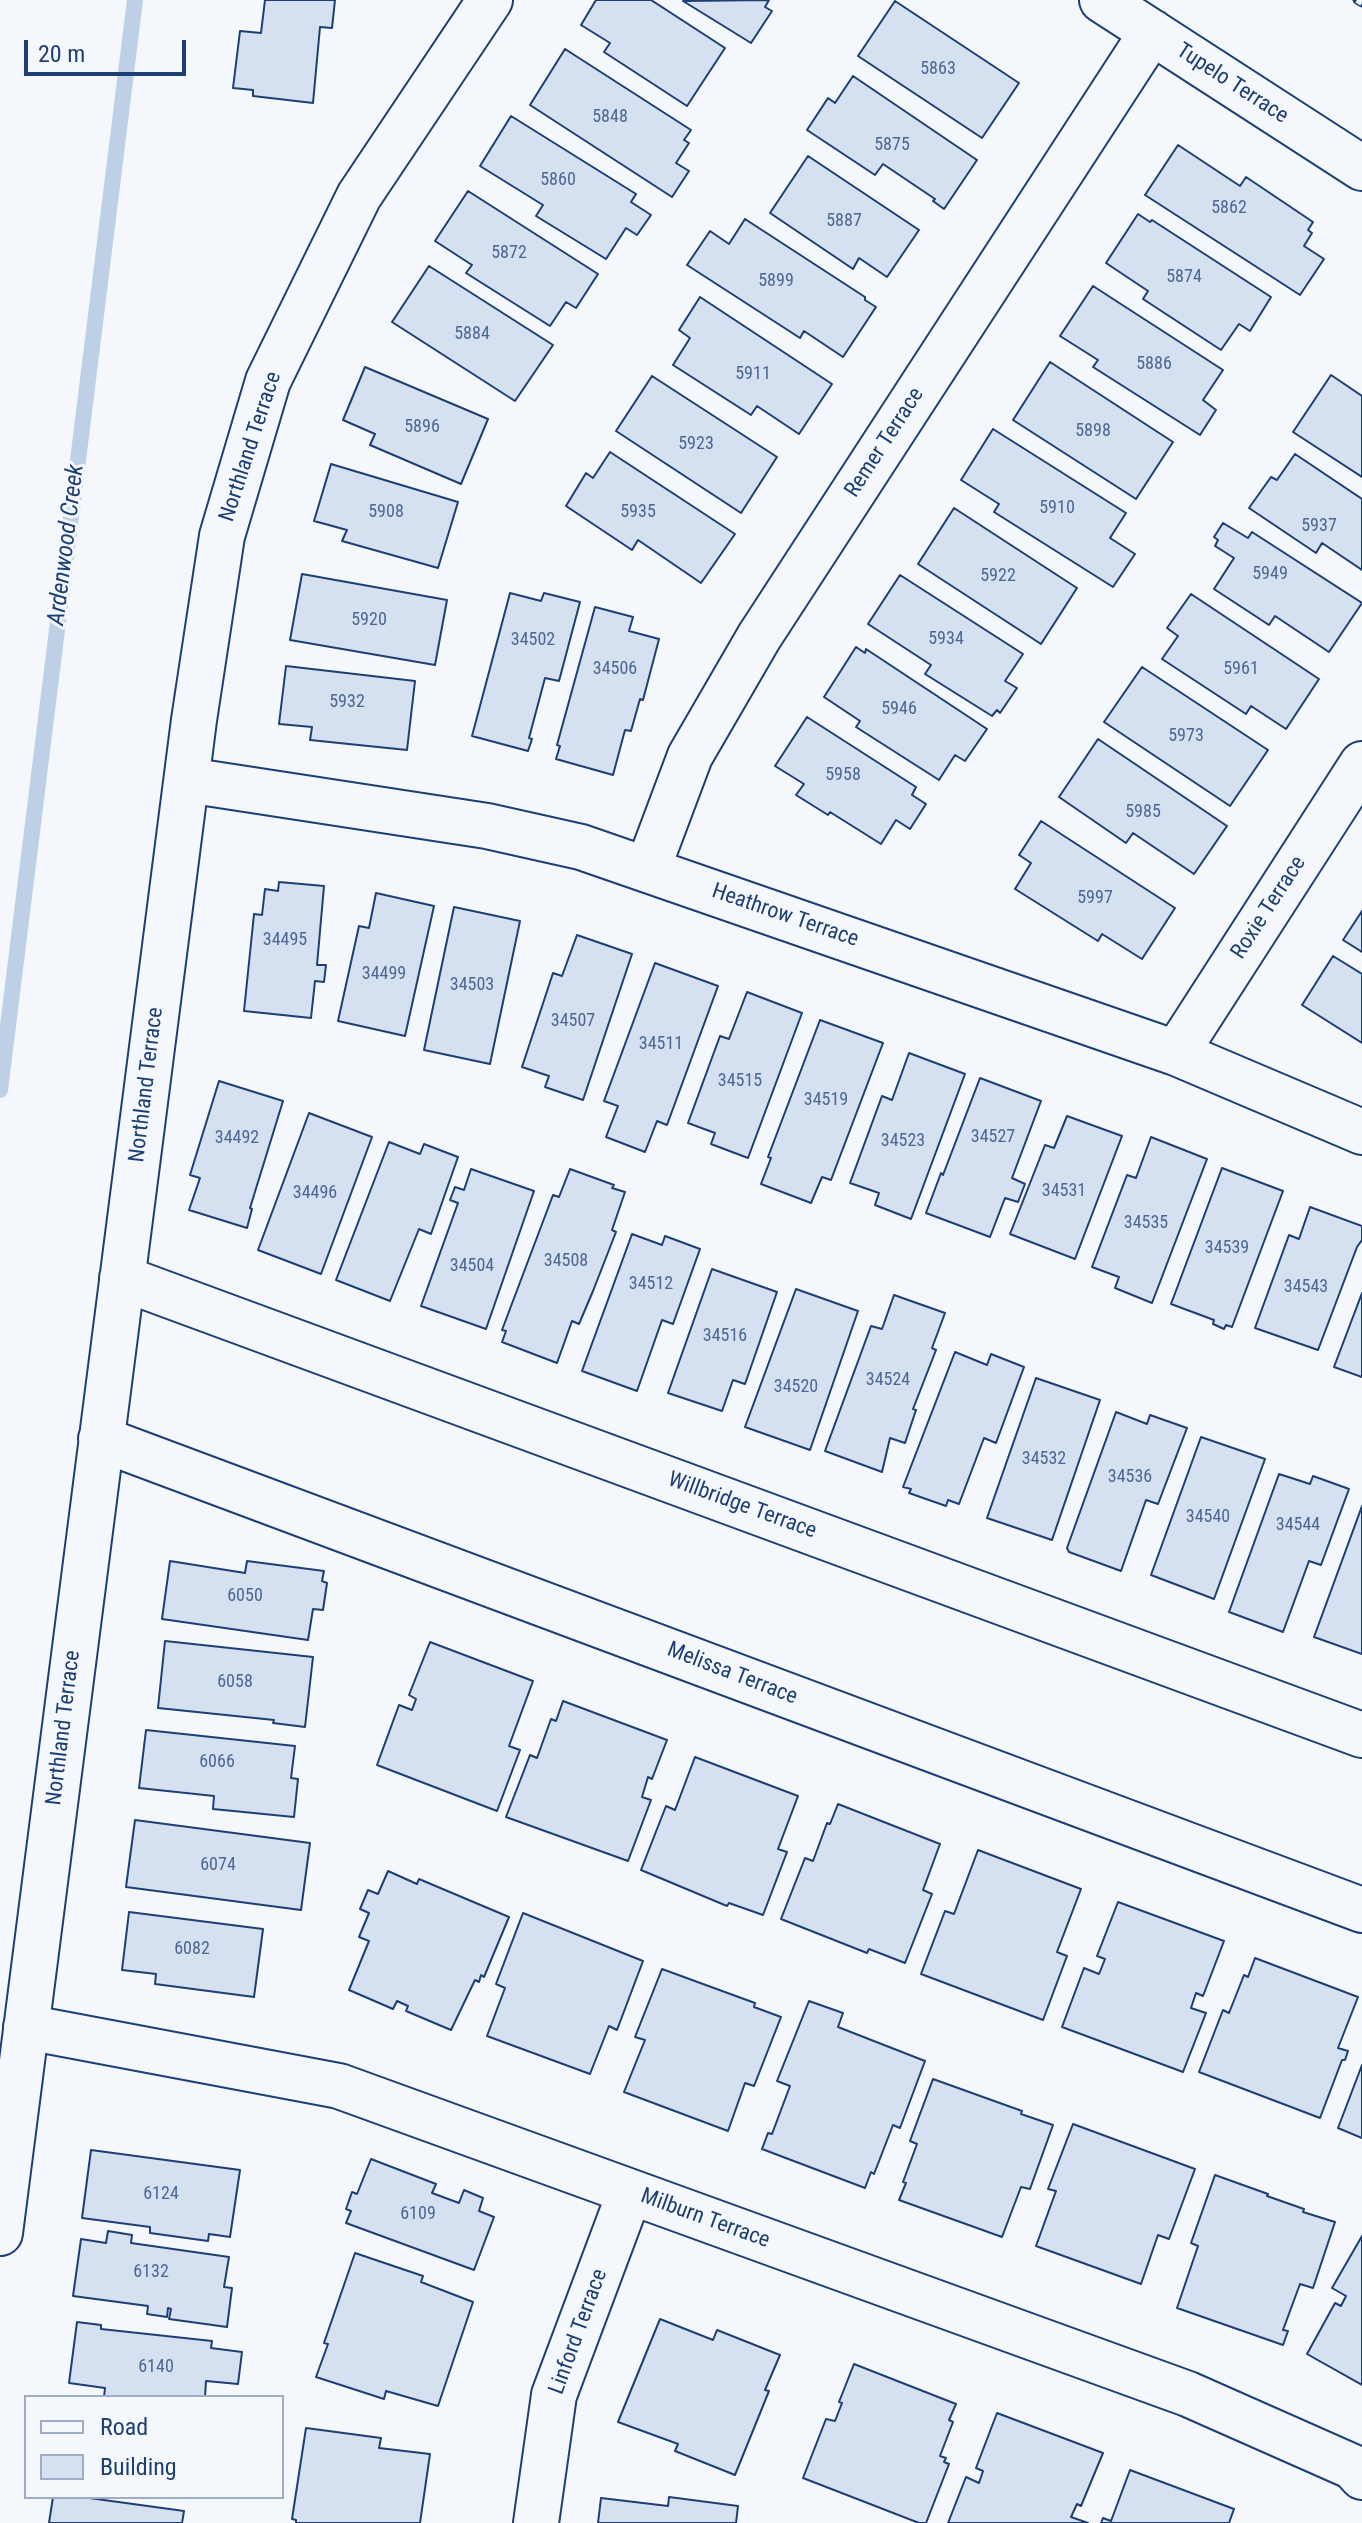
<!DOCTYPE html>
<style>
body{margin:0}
#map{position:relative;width:1362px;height:2523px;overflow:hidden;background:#f4f7fb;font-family:"Roboto Condensed",sans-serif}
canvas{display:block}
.legend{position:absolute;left:24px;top:2395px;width:260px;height:104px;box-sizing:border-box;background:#f4f7fb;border:2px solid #9eadc5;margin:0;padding:10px 14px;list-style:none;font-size:24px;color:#1d3f73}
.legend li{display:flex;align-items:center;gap:16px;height:40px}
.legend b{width:40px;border:2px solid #9eadc5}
.scale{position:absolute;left:24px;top:40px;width:162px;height:36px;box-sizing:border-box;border:4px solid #1d3f73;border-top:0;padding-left:10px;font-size:24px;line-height:28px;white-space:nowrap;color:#1d3f73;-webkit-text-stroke:6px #f4f7fb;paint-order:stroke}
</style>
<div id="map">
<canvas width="1362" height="2523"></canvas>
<ul class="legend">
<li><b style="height:10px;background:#f4f7fb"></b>Road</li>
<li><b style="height:22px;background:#d5e0f0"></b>Building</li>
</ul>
<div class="scale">20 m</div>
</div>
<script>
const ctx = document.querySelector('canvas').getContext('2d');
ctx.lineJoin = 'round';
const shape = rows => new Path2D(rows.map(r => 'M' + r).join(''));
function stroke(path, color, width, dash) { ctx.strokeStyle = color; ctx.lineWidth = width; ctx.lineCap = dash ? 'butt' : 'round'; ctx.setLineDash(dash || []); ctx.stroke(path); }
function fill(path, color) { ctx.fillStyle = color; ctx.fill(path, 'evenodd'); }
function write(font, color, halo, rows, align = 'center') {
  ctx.font = font + ' "Roboto Condensed",sans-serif'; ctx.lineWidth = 6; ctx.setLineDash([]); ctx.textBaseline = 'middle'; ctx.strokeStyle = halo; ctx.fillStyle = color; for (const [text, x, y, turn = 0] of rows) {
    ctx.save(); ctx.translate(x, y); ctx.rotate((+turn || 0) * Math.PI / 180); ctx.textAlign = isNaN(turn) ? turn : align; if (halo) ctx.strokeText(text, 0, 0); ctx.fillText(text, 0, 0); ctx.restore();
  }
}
stroke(shape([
 [0,1090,135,0]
]), '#bed0e5', 16);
const building = shape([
 [265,0,335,0,332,28,320,27,313,103,253,96,253,90,233,88,240,31,261,33,265,0],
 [596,0,651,0,725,48,687,106,604,52,610,43,581,25,596,0],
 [769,0,765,7,772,11,751,43,683,1,769,0],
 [895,1,1019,83,982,138,858,56,895,1],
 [565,49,691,130,684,140,689,143,676,163,689,171,672,197,530,105,565,49],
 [853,76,977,160,944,209,933,201,935,199,883,164,875,175,807,130,828,98,835,103,853,76],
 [511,116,636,194,631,202,651,215,637,235,626,228,606,259,536,216,543,205,480,166,511,116],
 [1178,145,1240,186,1246,177,1313,222,1308,230,1312,233,1304,246,1324,259,1300,295,1145,195,1178,145],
 [808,156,919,230,887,277,859,258,853,269,770,213,808,156],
 [468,191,598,274,576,308,566,302,550,326,466,273,472,265,435,241,468,191],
 [1138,214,1150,222,1152,220,1271,297,1250,331,1239,324,1221,350,1143,299,1148,291,1106,263,1138,214],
 [745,219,865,297,865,300,876,307,843,357,804,331,800,338,687,265,710,231,729,244,745,219],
 [429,266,553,345,515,401,392,322,429,266],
 [1093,286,1223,370,1203,400,1216,410,1200,435,1093,367,1098,360,1060,336,1093,286],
 [700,297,832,384,799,434,757,406,751,415,673,365,690,338,679,330,700,297],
 [1050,362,1173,442,1136,499,1013,420,1050,362],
 [365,367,488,419,461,484,370,445,375,434,343,420,365,367],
 [1331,375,1362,396,1362,477,1293,432,1331,375],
 [652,376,777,457,741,513,616,431,652,376],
 [993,429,1126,513,1110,538,1135,554,1113,587,994,512,999,504,961,480,993,429],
 [610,452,735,534,701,583,638,540,632,550,566,506,586,473,593,478,610,452],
 [1295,454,1362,499,1362,570,1322,543,1316,553,1249,508,1271,477,1277,480,1295,454],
 [331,464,458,502,438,568,342,541,347,530,314,521,331,464],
 [954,508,1077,588,1041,644,918,564,954,508],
 [1223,523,1248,538,1252,532,1362,603,1329,652,1275,616,1269,625,1214,589,1234,558,1215,546,1218,540,1214,537,1223,523],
 [302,574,447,600,435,665,290,640,302,574],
 [900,575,1023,654,1005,681,1017,688,1000,713,997,710,992,716,925,674,931,665,868,624,900,575],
 [510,593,541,601,544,593,580,602,559,681,545,678,529,738,532,739,528,751,472,736,510,593],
 [1191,594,1319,679,1286,729,1251,706,1246,714,1162,659,1178,636,1167,628,1191,594],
 [595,607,633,617,629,631,659,639,643,700,640,699,631,731,625,730,613,775,556,759,560,746,557,745,595,607],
 [856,647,865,653,866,649,987,729,965,761,955,755,939,780,856,727,860,721,824,697,856,647],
 [286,666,415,681,407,750,310,740,312,727,279,724,286,666],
 [1142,667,1268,750,1230,806,1104,722,1142,667],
 [807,717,916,787,912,795,926,804,910,829,896,820,881,844,830,812,828,815,796,795,804,784,775,766,807,717],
 [1098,739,1227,826,1194,874,1133,833,1126,843,1059,797,1098,739],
 [1041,821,1175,908,1142,959,1102,934,1098,941,1015,889,1031,863,1019,855,1041,821],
 [279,882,324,886,317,965,326,965,324,982,315,981,311,1018,244,1011,254,914,262,915,265,889,278,891,279,882],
 [376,893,434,906,405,1036,338,1021,359,926,369,928,376,893],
 [454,907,520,921,490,1064,424,1050,454,907],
 [1362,911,1362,952,1343,940,1362,911],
 [577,935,632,954,583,1100,545,1087,549,1076,522,1067,553,973,562,976,577,935],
 [1333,956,1362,974,1362,1043,1302,1005,1333,956],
 [655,963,718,986,667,1125,657,1121,645,1152,606,1137,618,1106,604,1101,655,963],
 [747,992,802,1013,748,1158,711,1144,715,1133,688,1123,720,1036,729,1039,747,992],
 [820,1020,883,1043,831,1180,822,1177,811,1203,761,1184,771,1158,768,1157,820,1020],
 [909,1053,965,1074,911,1219,875,1205,879,1193,850,1183,882,1096,892,1100,909,1053],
 [980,1078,1041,1101,1012,1178,1025,1184,1018,1202,1005,1198,990,1237,926,1213,941,1173,943,1175,980,1078],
 [219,1081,283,1101,250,1208,252,1209,247,1228,189,1210,200,1178,190,1175,219,1081],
 [309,1113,372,1137,321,1274,258,1250,309,1113],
 [1067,1116,1122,1136,1075,1259,1010,1234,1045,1145,1054,1148,1067,1116],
 [1151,1137,1207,1159,1152,1303,1115,1288,1119,1277,1092,1267,1127,1175,1136,1178,1151,1137],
 [389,1142,420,1154,424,1144,458,1157,431,1234,419,1229,390,1301,336,1280,389,1142],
 [1222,1168,1283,1191,1232,1327,1226,1325,1224,1329,1213,1324,1214,1320,1171,1304,1222,1168],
 [471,1169,534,1191,486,1329,421,1306,458,1203,450,1200,455,1187,464,1190,471,1169],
 [570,1169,614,1185,612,1188,625,1192,612,1230,616,1232,593,1291,579,1324,572,1321,557,1363,502,1342,506,1331,502,1330,553,1195,559,1197,570,1169],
 [1310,1207,1362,1226,1362,1240,1357,1247,1318,1350,1255,1328,1289,1235,1299,1239,1310,1207],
 [632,1234,662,1245,665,1236,700,1249,673,1324,662,1320,637,1391,582,1371,632,1234],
 [712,1269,777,1292,745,1384,733,1380,722,1411,668,1393,712,1269],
 [796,1289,858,1311,810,1450,745,1427,796,1289],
 [1362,1293,1362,1377,1334,1367,1362,1293],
 [894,1295,945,1313,932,1348,936,1350,913,1409,916,1410,905,1443,890,1438,882,1472,825,1451,871,1326,882,1329,894,1295],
 [955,1352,987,1365,991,1354,1024,1367,996,1443,984,1438,959,1504,948,1500,946,1506,909,1493,911,1489,903,1487,955,1352],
 [1036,1378,1100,1400,1052,1540,987,1518,1036,1378],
 [1116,1412,1147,1424,1150,1415,1187,1428,1158,1504,1146,1500,1121,1571,1069,1552,1067,1548,1116,1412],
 [1201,1437,1265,1459,1214,1599,1151,1575,1201,1437],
 [1279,1474,1310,1484,1313,1476,1349,1489,1321,1565,1309,1561,1283,1632,1229,1612,1279,1474],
 [1362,1506,1362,1654,1314,1637,1362,1506],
 [170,1561,245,1573,247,1561,324,1571,322,1581,327,1583,323,1610,313,1609,308,1640,162,1619,170,1561],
 [165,1641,313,1657,305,1727,273,1723,274,1720,158,1708,165,1641],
 [430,1642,533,1681,509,1746,520,1750,497,1811,377,1765,399,1705,412,1710,416,1699,409,1695,430,1642],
 [563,1701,667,1740,652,1779,648,1777,642,1797,651,1800,628,1861,506,1817,530,1755,537,1758,551,1719,556,1721,563,1701],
 [146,1730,295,1746,291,1778,298,1779,294,1817,213,1809,214,1796,139,1788,146,1730],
 [695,1757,798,1796,778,1849,787,1852,763,1915,729,1903,727,1906,641,1870,666,1806,675,1810,695,1757],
 [838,1804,940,1844,923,1890,932,1894,905,1963,869,1949,867,1953,781,1919,805,1858,813,1861,827,1823,830,1824,838,1804],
 [135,1820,310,1843,301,1910,126,1887,135,1820],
 [978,1850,1081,1889,1057,1952,1067,1956,1043,2020,921,1974,945,1911,954,1914,978,1850],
 [388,1871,417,1884,419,1879,509,1917,484,1977,481,1975,479,1982,475,1980,451,2030,406,2011,408,2006,397,2001,393,2009,349,1990,369,1941,359,1937,369,1913,360,1909,368,1890,378,1894,388,1871],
 [1118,1902,1224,1941,1203,1996,1196,1993,1191,2008,1206,2013,1183,2072,1062,2027,1084,1968,1099,1974,1105,1959,1097,1956,1118,1902],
 [129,1912,263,1929,254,1997,155,1984,156,1974,122,1970,129,1912],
 [523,1913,643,1961,617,2030,609,2026,590,2074,487,2036,505,1988,496,1984,523,1913],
 [1255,1958,1358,1997,1338,2048,1348,2051,1345,2060,1342,2060,1320,2118,1199,2072,1223,2010,1229,2013,1244,1975,1248,1977,1255,1958],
 [662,1969,755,2003,754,2007,781,2017,754,2086,745,2083,728,2131,624,2092,645,2040,635,2037,662,1969],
 [809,2001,843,2013,838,2027,925,2061,900,2128,893,2125,874,2174,871,2172,865,2188,762,2149,768,2133,772,2134,790,2086,777,2081,809,2001],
 [1362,2065,1362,2138,1338,2128,1362,2065],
 [933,2079,1022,2111,1021,2114,1053,2125,1030,2189,1021,2187,1002,2237,899,2200,906,2183,903,2182,917,2144,910,2141,933,2079],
 [1073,2124,1195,2169,1169,2239,1158,2235,1141,2284,1036,2246,1056,2191,1048,2189,1073,2124],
 [91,2150,240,2170,230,2237,209,2234,208,2241,150,2233,150,2227,82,2218,91,2150],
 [371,2159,436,2184,432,2193,459,2203,464,2190,483,2198,479,2211,494,2217,474,2270,346,2223,351,2211,346,2209,352,2192,357,2194,371,2159],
 [1215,2175,1268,2194,1267,2196,1304,2209,1303,2212,1335,2222,1313,2288,1300,2284,1283,2330,1288,2331,1283,2345,1177,2308,1198,2246,1191,2243,1215,2175],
 [108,2231,132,2235,131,2243,229,2257,224,2287,232,2288,227,2327,169,2319,171,2309,168,2308,167,2317,147,2314,148,2306,73,2296,81,2239,106,2243,108,2231],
 [1362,2236,1362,2385,1307,2354,1335,2303,1341,2306,1346,2296,1332,2288,1362,2236],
 [355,2253,423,2276,421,2282,473,2302,438,2406,386,2391,384,2399,316,2377,328,2344,324,2343,355,2253],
 [660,2319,713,2340,717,2330,780,2355,765,2390,769,2391,735,2475,675,2451,678,2444,618,2422,660,2319],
 [77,2322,101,2325,101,2329,212,2341,211,2348,242,2352,238,2384,206,2381,205,2397,104,2397,105,2388,69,2383,77,2322],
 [854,2364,956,2404,949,2420,953,2422,940,2456,946,2458,944,2462,949,2464,926,2523,919,2523,803,2478,826,2419,835,2421,842,2403,839,2402,854,2364],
 [997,2413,1103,2453,1081,2506,1077,2504,1071,2517,1088,2523,948,2523,966,2477,979,2483,983,2471,976,2468,997,2413],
 [306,2428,381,2438,379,2448,430,2454,420,2523,296,2523,296,2520,292,2519,306,2428],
 [1130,2470,1234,2509,1229,2523,1101,2523,1103,2518,1111,2521,1130,2470],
 [53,2497,82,2497,184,2511,182,2523,49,2523,53,2497],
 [669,2497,738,2506,736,2523,598,2523,601,2498,668,2506,669,2497]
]);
fill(building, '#d5e0f0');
stroke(building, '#1d3f73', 2);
const street = shape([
 [1102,0,1362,168],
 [187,780,487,826,581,847,1176,1053,1362,1132],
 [648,868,690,756,759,637,1152,32],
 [1176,1053,1362,764],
 [122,1278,1362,1735],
 [101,1439,1362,1910],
 [26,2027,339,2086,1188,2394,1353,2467,1362,2477],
 [0,2233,194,720,222,536,268,381,359,196,490,0],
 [536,2523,554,2395,630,2192]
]);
stroke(street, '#1d3f73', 48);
stroke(street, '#f4f7fb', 44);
const rail = shape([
 [1357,0,1362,3]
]);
stroke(rail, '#1d3f73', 9);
stroke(rail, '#f4f7fb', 6, [18]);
write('18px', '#4b6792', null, [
 ["5863",938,69],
 ["5848",610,117],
 ["5875",892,145],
 ["5860",558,180],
 ["5862",1229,208],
 ["5887",844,221],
 ["5872",509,253],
 ["5874",1184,277],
 ["5899",776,281],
 ["5884",472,334],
 ["5886",1154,364],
 ["5911",753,374],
 ["5896",422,427],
 ["5898",1093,431],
 ["5923",696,444],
 ["5910",1057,508],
 ["5908",386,512],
 ["5935",638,512],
 ["5937",1319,526],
 ["5949",1270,574],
 ["5922",998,576],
 ["5920",369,620],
 ["5934",946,639],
 ["34502",533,640],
 ["34506",615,669],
 ["5961",1241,669],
 ["5932",347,702],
 ["5946",899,709],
 ["5973",1186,736],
 ["5958",843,775],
 ["5985",1143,812],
 ["5997",1095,898],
 ["34495",285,940],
 ["34499",384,974],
 ["34503",472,985],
 ["34507",573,1021],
 ["34511",661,1044],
 ["34515",740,1081],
 ["34519",826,1100],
 ["34527",993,1137],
 ["34492",237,1138],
 ["34523",903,1141],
 ["34531",1064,1191],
 ["34496",315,1193],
 ["34535",1146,1223],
 ["34539",1227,1248],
 ["34508",566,1261],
 ["34504",472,1266],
 ["34512",651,1284],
 ["34543",1306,1287],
 ["34516",725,1336],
 ["34524",888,1380],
 ["34520",796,1387],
 ["34532",1044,1459],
 ["34536",1130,1477],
 ["34540",1208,1517],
 ["34544",1298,1525],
 ["6050",245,1596],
 ["6058",235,1682],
 ["6066",217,1762],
 ["6074",218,1865],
 ["6082",192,1949],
 ["6124",161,2194],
 ["6109",418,2214],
 ["6132",151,2272],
 ["6140",156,2367]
]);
write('22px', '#1d3f73', '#f4f7fb', [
 ["Tupelo Terrace",1232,84,33],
 ["Remer Terrace",885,443,-57],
 ["Northland Terrace",251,447,-72],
 ["Roxie Terrace",1269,908,-57],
 ["Heathrow Terrace",785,916,19],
 ["Northland Terrace",147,1085,-83],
 ["Willbridge Terrace",742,1506,20],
 ["Melissa Terrace",732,1674,21],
 ["Northland Terrace",64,1728,-83],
 ["Milburn Terrace",705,2219,20],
 ["Linford Terrace",579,2332,-70]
]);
write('italic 24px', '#1d3f73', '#f4f7fb', [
 ["Ardenwood Creek",67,545,-83]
]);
</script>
